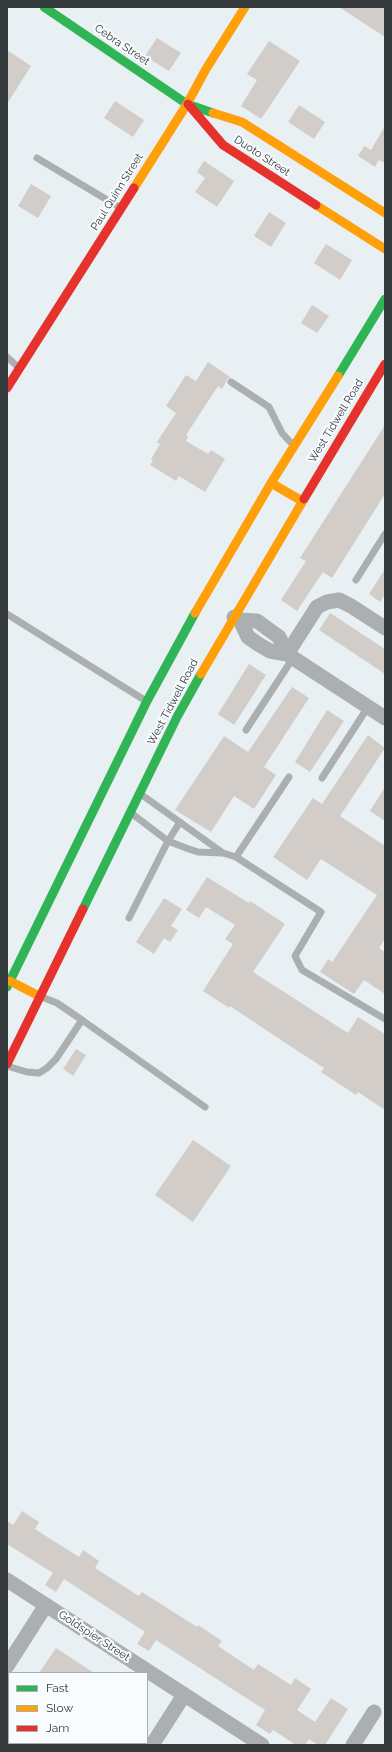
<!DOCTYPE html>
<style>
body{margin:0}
#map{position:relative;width:392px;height:1752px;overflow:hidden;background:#e8f0f4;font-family:Raleway,sans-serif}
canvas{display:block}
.frame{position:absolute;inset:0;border:8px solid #34393c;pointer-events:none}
.legend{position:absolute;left:8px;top:1672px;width:140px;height:72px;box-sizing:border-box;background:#f9fcfe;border:1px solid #aaaeb0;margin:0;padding:5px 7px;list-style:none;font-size:12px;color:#34393c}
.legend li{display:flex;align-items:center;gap:8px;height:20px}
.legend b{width:20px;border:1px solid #aaaeb0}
</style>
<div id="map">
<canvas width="392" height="1752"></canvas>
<div class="frame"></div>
<ul class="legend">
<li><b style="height:5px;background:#30b455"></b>Fast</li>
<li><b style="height:5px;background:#ff9f0a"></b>Slow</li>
<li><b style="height:5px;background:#e5322d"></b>Jam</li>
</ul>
</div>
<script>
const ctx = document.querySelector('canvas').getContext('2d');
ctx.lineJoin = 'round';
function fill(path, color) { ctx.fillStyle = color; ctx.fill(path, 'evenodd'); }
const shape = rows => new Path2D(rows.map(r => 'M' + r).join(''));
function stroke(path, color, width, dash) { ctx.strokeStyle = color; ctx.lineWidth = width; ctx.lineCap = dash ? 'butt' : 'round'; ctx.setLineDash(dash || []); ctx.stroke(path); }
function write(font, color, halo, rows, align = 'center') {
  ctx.font = font + ' Raleway,sans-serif'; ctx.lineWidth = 4; ctx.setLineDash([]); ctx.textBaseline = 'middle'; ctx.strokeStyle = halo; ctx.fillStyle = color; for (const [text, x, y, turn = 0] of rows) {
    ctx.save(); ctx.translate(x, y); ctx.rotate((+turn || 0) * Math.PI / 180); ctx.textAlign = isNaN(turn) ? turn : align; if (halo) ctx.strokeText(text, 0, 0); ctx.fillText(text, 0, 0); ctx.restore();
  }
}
fill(shape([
 [339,7,385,7,385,37],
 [157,38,181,53,169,71,145,56],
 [269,41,300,61,261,119,241,106,257,80,247,74],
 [7,50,31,66,7,104],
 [115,101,144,120,133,137,104,118],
 [299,105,325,122,314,139,288,122],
 [385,126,385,163,379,160,375,167,358,156,364,146,371,150],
 [204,161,234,181,217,207,195,192,205,178,197,172],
 [31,184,51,196,38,218,18,206],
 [269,212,286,223,271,247,254,236],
 [326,244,352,260,340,280,314,263],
 [312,305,329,316,317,333,301,323],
 [208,362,230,377,227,380,222,389,218,386,186,435,188,436,186,441,208,454,211,450,225,459,205,492,179,476,176,481,150,465,153,460,151,459,160,444,157,442,176,413,166,406,186,375,196,381],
 [385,425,385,494,332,578,323,572,297,611,281,600,306,561,300,558],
 [385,569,385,594,380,602,369,594],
 [330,613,385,649,385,674,319,630],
 [249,664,266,675,234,725,218,714],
 [292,687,309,698,264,767,276,775,254,809,234,796,211,832,175,810,224,736,248,752],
 [327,710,344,721,310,772,295,762],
 [368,735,385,748,340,816,385,846,385,939,379,948,385,952,385,994,364,980,354,994,320,972,328,959,332,962,377,895,321,859,307,880,273,857,313,798,322,804],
 [385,787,385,821,370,811],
 [207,877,249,903,250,901,285,924,253,972,348,1033,358,1017,385,1034,385,1110,358,1092,356,1095,321,1072,324,1068,284,1042,230,1006,229,1008,203,991,233,944,225,939,235,925,206,907,199,918,186,910],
 [164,898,182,909,171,926,178,930,170,942,164,938,154,954,136,942],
 [76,1049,86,1055,73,1076,63,1069],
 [193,1140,231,1166,193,1222,155,1195],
 [22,1511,39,1522,35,1529,79,1557,83,1550,99,1561,95,1568,139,1596,142,1592,197,1627,198,1625,222,1641,218,1646,254,1670,258,1664,291,1685,295,1678,311,1689,297,1710,315,1722,331,1698,348,1709,325,1745,318,1745,309,1739,305,1745,296,1745,273,1730,270,1734,256,1725,265,1710,156,1640,149,1651,137,1644,145,1632,64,1579,56,1592,45,1585,53,1573,7,1544,7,1521,13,1525],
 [56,1648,94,1673,39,1673]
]), '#d2cdc8');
stroke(shape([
 [37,158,119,207],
 [7,357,18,367],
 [231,382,269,407,282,433,293,445],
 [356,580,385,534],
 [7,614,146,701],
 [246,730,293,658],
 [322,778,368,707],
 [142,795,223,853],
 [131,813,168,841,186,848,198,852,223,853,236,857,321,912,295,956,302,970,385,1019],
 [236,857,289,777],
 [129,918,168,841,180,822],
 [82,1020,205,1107],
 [7,1066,27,1072,39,1073,47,1068,56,1059,82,1020,57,1003,42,997]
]), '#acafb0', 7);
stroke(shape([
 [234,617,240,620,257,621,279,637,287,654],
 [240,620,248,637,258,644,270,651,287,654,385,718],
 [287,654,317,607,327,602,339,600,351,606,385,628],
 [7,1580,262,1745],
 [7,1666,46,1605],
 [152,1745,184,1695],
 [353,1745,374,1712]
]), '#acafb0', 15);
stroke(shape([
 [44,7,187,104,213,113],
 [338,376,385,299],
 [83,909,177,717,201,674],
 [7,987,147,701,195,613]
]), '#30b455', 9);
stroke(shape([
 [213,113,242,122,385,213],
 [134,188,187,104,206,69,245,7],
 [316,205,385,249],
 [271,483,302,501],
 [195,613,271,483,338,376],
 [201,674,304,499],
 [10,981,41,997]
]), '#ff9f0a', 9);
stroke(shape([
 [188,104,223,145,316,205],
 [7,388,134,188],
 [304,499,385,364],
 [7,1064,83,909]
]), '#e5322d', 9);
write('11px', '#34393c', '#f9fcfe', [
 ["Cebra Street",122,45,34],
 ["Duoto Street",262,156,33],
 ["Paul Quinn Street",117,192,-58],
 ["West Tidwell Road",336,421,-59],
 ["West Tidwell Road",173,702,-62],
 ["Goldspier Street",94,1636,33]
]);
</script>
